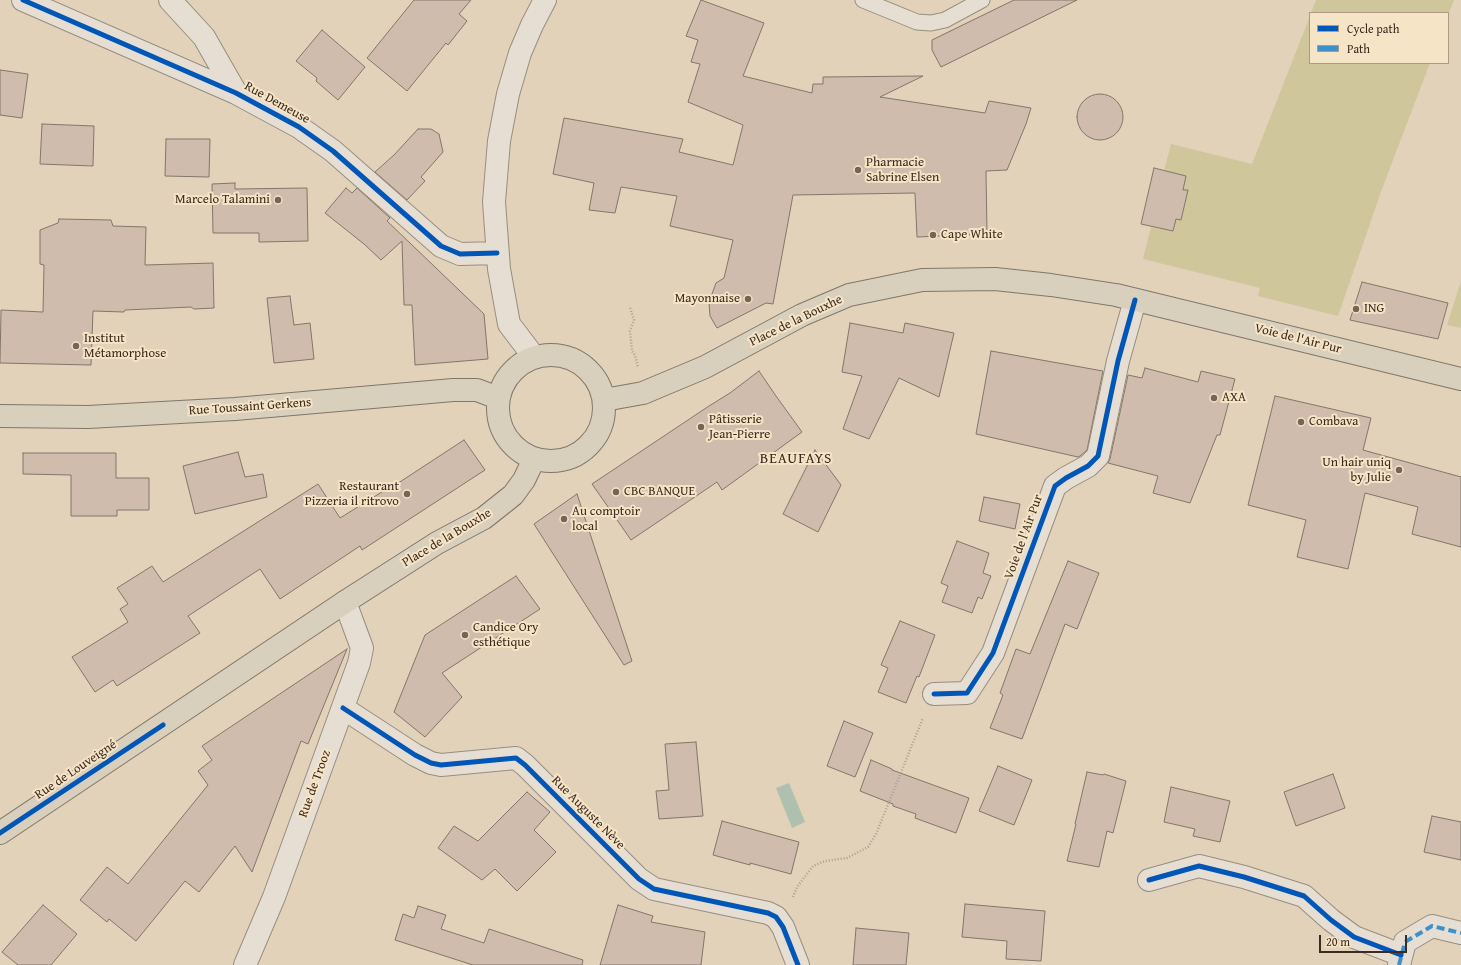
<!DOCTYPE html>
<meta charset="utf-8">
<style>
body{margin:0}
#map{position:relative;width:1461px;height:965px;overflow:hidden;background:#e1d2b9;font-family:"Gentium Book Plus",serif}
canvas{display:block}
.legend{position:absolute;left:1309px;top:12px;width:140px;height:52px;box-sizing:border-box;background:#f6e4c7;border:1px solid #ac9a84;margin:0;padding:5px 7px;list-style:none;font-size:12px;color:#3c2b1f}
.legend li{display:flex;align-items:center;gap:8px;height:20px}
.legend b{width:20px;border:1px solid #ac9a84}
.scale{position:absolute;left:1319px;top:935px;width:88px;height:18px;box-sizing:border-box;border:2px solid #3c2b1f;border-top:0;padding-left:5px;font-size:12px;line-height:14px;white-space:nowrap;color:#3c2b1f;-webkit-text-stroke:3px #f6e4c7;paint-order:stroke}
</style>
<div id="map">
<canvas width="1461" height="965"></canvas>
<ul class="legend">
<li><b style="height:5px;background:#0057b8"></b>Cycle path</li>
<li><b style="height:5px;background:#3e90ca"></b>Path</li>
</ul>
<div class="scale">20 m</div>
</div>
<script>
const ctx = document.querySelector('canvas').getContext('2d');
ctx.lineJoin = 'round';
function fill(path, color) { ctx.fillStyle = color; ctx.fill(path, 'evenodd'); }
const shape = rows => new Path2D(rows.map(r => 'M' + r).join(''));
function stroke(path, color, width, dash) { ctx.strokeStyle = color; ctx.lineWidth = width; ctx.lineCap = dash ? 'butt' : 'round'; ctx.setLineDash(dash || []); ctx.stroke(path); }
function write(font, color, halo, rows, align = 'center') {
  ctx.font = font + ' "Gentium Book Plus",serif'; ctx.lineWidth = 4; ctx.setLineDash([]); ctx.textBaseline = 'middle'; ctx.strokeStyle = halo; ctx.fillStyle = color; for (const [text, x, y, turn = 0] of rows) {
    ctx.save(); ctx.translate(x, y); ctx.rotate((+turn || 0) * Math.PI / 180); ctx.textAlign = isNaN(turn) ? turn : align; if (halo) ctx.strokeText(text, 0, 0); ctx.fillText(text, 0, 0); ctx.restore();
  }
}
fill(shape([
 [1316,0,1454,0,1448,15,1448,13,1311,13],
 [1310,16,1310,63,1430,63,1382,189,1338,316,1258,296,1260,288,1143,259,1151,227,1173,231,1176,219,1181,220,1188,190,1183,190,1164,171,1171,144,1252,164],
 [1461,281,1461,328,1447,325]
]), '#d0c69b');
fill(shape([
 [789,783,805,822,792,828,776,788]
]), '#b0c0ae');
const building = shape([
 [414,0,471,0,459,14,467,21,448,45,446,43,407,91,367,58,414,0],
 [701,0,764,23,743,76,812,93,813,84,823,84,823,77,923,76,880,97,985,113,989,101,1031,108,1026,124,1007,170,986,171,987,234,917,237,915,193,793,195,773,304,766,303,717,328,710,316,709,302,716,283,724,278,733,240,670,226,677,196,621,187,615,213,589,210,594,183,553,174,564,118,683,139,679,152,733,165,743,125,688,102,700,64,691,62,698,40,686,36,701,0],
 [1014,0,1077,0,941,67,932,50,932,40,1014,0],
 [322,30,365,67,338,100,316,81,317,78,296,61,322,30],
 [0,70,28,74,22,118,0,115,0,70],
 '1077 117a23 23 0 1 1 46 0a23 23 0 1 1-46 0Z',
 [42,124,94,126,93,166,40,164,42,124],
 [418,129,431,129,439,134,443,152,421,177,425,181,407,200,375,172,394,155,418,129],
 [166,139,210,139,209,177,165,176,166,139],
 [1154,168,1186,176,1183,190,1188,190,1181,220,1176,219,1173,231,1141,224,1154,168],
 [235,183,235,189,307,188,308,241,259,242,259,233,213,233,212,184,235,183],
 [346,188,352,193,357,188,390,218,387,221,484,314,488,359,415,365,412,305,404,305,402,241,381,260,364,244,325,213,346,188],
 [59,219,111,220,113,226,146,227,145,265,213,263,214,308,194,309,191,307,125,310,124,312,93,311,91,365,0,363,1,310,43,312,44,265,40,264,40,230,58,223,59,219],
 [1362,282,1448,303,1438,339,1350,320,1362,282],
 [290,296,294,325,310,323,314,359,274,363,267,298,290,296],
 [850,323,903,333,905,323,954,333,939,397,899,378,869,439,843,429,862,376,842,372,850,323],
 [991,351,1103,371,1087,450,1080,456,1078,457,976,434,991,351],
 [1145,368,1198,382,1201,371,1235,379,1220,435,1217,435,1190,503,1153,493,1158,476,1108,463,1110,459,1128,375,1142,378,1145,368],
 [759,371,776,396,802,432,722,490,717,482,631,540,592,484,709,406,730,393,759,371],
 [1275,396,1371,418,1363,450,1461,477,1461,547,1412,534,1418,507,1365,493,1348,569,1297,557,1306,520,1248,505,1275,396],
 [464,440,485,470,362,550,360,546,280,599,260,569,188,616,200,633,117,686,113,680,95,692,72,657,128,622,120,609,128,604,117,588,152,566,163,582,318,484,340,518,385,490,386,491,464,440],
 [815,450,841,485,818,532,783,514,815,450],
 [238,452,245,477,263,474,267,497,195,514,183,466,238,452],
 [23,453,116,453,116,478,149,478,149,510,117,510,117,516,71,516,71,475,23,474,23,453],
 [577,494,632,661,624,665,534,524,577,494],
 [984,497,1020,504,1015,529,979,521,984,497],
 [957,541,989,553,983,573,991,576,982,599,978,597,972,613,942,602,948,586,941,583,957,541],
 [1068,561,1099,573,1077,629,1065,624,1022,739,990,728,1003,695,1000,693,1016,649,1030,654,1068,561],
 [516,576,540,609,442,673,462,697,425,737,394,712,425,635,516,576],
 [900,621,935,635,919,677,917,676,906,703,878,692,888,668,881,665,900,621],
 [347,649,308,744,301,741,252,872,235,846,199,892,185,881,136,941,109,919,107,922,80,900,107,867,128,884,208,785,198,771,212,760,202,746,347,649],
 [844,721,873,733,855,777,827,766,844,721],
 [696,742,703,816,659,819,656,791,669,790,665,744,696,742],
 [871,760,892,769,892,770,969,798,956,833,915,818,916,814,893,806,893,804,860,791,871,760],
 [998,766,1032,780,1014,825,979,811,998,766],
 [1087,772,1103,775,1104,774,1126,781,1113,833,1107,831,1099,867,1067,861,1076,824,1075,824,1087,772],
 [1333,774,1345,808,1296,826,1284,792,1333,774],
 [1171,787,1230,801,1220,842,1193,836,1195,829,1164,822,1171,787],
 [527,792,550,812,534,830,556,852,517,891,495,869,482,880,438,848,454,826,478,841,527,792],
 [1432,816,1461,822,1461,860,1424,852,1432,816],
 [722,821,799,842,791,874,750,863,750,865,713,855,722,821],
 [965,904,1045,911,1041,961,1006,959,1007,941,962,937,965,904],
 [43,905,77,934,51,965,18,965,2,952,43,905],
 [618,905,653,916,651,922,705,932,701,965,600,965,618,905],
 [418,906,446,915,441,929,484,943,489,929,583,960,582,965,473,965,395,940,403,914,414,918,418,906],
 [856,928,909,933,906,965,853,965,856,928]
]);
fill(building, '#cfbcac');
stroke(building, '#817769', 1);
const service = shape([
 [863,0,917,22,931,23,945,20,982,0]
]);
const minor = shape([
 [23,0,236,93,299,127,333,151,441,246,460,254,497,253],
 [170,0,204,37,236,93],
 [534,357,509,324,499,269,494,202,499,141,508,94,520,53,532,25,545,0],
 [934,694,967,693,993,653,1055,486,1066,478,1088,466,1098,456,1118,361,1135,300],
 [343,708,415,755,431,763,441,765,516,758,525,765,639,879,654,889,768,913,776,917,783,927,798,965],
 [1149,880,1199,866,1244,877,1304,896,1331,920,1354,937,1401,955],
 [245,965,274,897,359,663,362,648,345,602],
 [1399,965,1405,942,1432,926,1461,933]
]);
const primary = shape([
 '498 408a53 53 0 1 1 106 0a53 53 0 1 1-106 0Z',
 [604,400,643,393,705,367,802,315,849,295,922,280,995,279,1051,285,1116,295,1461,379],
 [0,416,88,417,235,409,453,390,477,390,498,398],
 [0,833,345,602,437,543,484,518,513,495,524,480,534,459]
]);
stroke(service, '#988e7f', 17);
stroke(minor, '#988e7f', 24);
stroke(primary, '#817769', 24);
stroke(shape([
 [630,308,634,320,630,331,632,351,635,355,638,367],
 [793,897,797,887,813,866,825,861,847,858,868,847,876,834,923,718]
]), '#a9a297', 2.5, [1, 2]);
stroke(service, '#e6ded2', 15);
stroke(minor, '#e6ded2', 22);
stroke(primary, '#d9cfbd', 22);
stroke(shape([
 [1399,965,1405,942,1432,926,1461,933]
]), '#3e90ca', 4, [8, 4]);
stroke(shape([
 [23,0,236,93,299,127,333,151,441,246,460,254,497,253],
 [934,694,967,693,993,653,1055,486,1066,478,1088,466,1098,456,1118,361,1135,300],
 [343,708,415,755,431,763,441,765,516,758,525,765,639,879,654,889,768,913,776,917,783,927,798,965],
 [0,833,163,725],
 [1149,880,1199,866,1244,877,1304,896,1331,920,1354,937,1401,955]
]), '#0057b8', 5);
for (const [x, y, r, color] of [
 [858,170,4,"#766555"],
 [278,200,4,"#766555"],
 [933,235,4,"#766555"],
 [748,299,4,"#766555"],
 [1356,309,4,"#766555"],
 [76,346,4,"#766555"],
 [1214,398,4,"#766555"],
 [1301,422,4,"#766555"],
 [701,427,4,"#766555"],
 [1399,470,4,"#766555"],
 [616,492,4,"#766555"],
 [407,494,4,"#766555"],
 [564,519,4,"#766555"],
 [465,635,4,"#766555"]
]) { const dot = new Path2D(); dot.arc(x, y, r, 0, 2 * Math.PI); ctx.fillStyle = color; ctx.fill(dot); stroke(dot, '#f6e4c7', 1.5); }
write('13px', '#3c2b1f', '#f6e4c7', [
 ["Rue Demeuse",277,103,29],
 ["Place de la Bouxhe",796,321,-26],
 ["Voie de l'Air Pur",1298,339,14],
 ["Rue Toussaint Gerkens",250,407,-4],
 ["Voie de l'Air Pur",1024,537,-70],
 ["Place de la Bouxhe",447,538,-31],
 ["Rue de Louveigné",76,770,-34],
 ["Rue de Trooz",315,784,-70],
 ["Rue Auguste Nève",588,813,45]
]);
write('13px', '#3c2b1f', '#f6e4c7', [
 ["Pharmacie",866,163],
 ["Sabrine Elsen",866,178],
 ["Marcelo Talamini",270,200,"right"],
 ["Cape White",941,235],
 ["Mayonnaise",740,299,"right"],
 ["ING",1364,309],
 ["Institut",84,339],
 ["Métamorphose",84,354],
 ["AXA",1222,398],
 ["Pâtisserie",709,420],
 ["Jean-Pierre",709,435],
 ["Combava",1309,422],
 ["Un hair uniq",1391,463,"right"],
 ["by Julie",1391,478,"right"],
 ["Restaurant",399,487,"right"],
 ["Pizzeria il ritrovo",399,502,"right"],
 ["CBC BANQUE",624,492],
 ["Au comptoir",572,512],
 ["local",572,527],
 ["Candice Ory",473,628],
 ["esthétique",473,643]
], 'left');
ctx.letterSpacing = '1px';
write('15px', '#3c2b1f', '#f6e4c7', [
 ["BEAUFAYS",796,459]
]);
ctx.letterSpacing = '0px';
</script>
